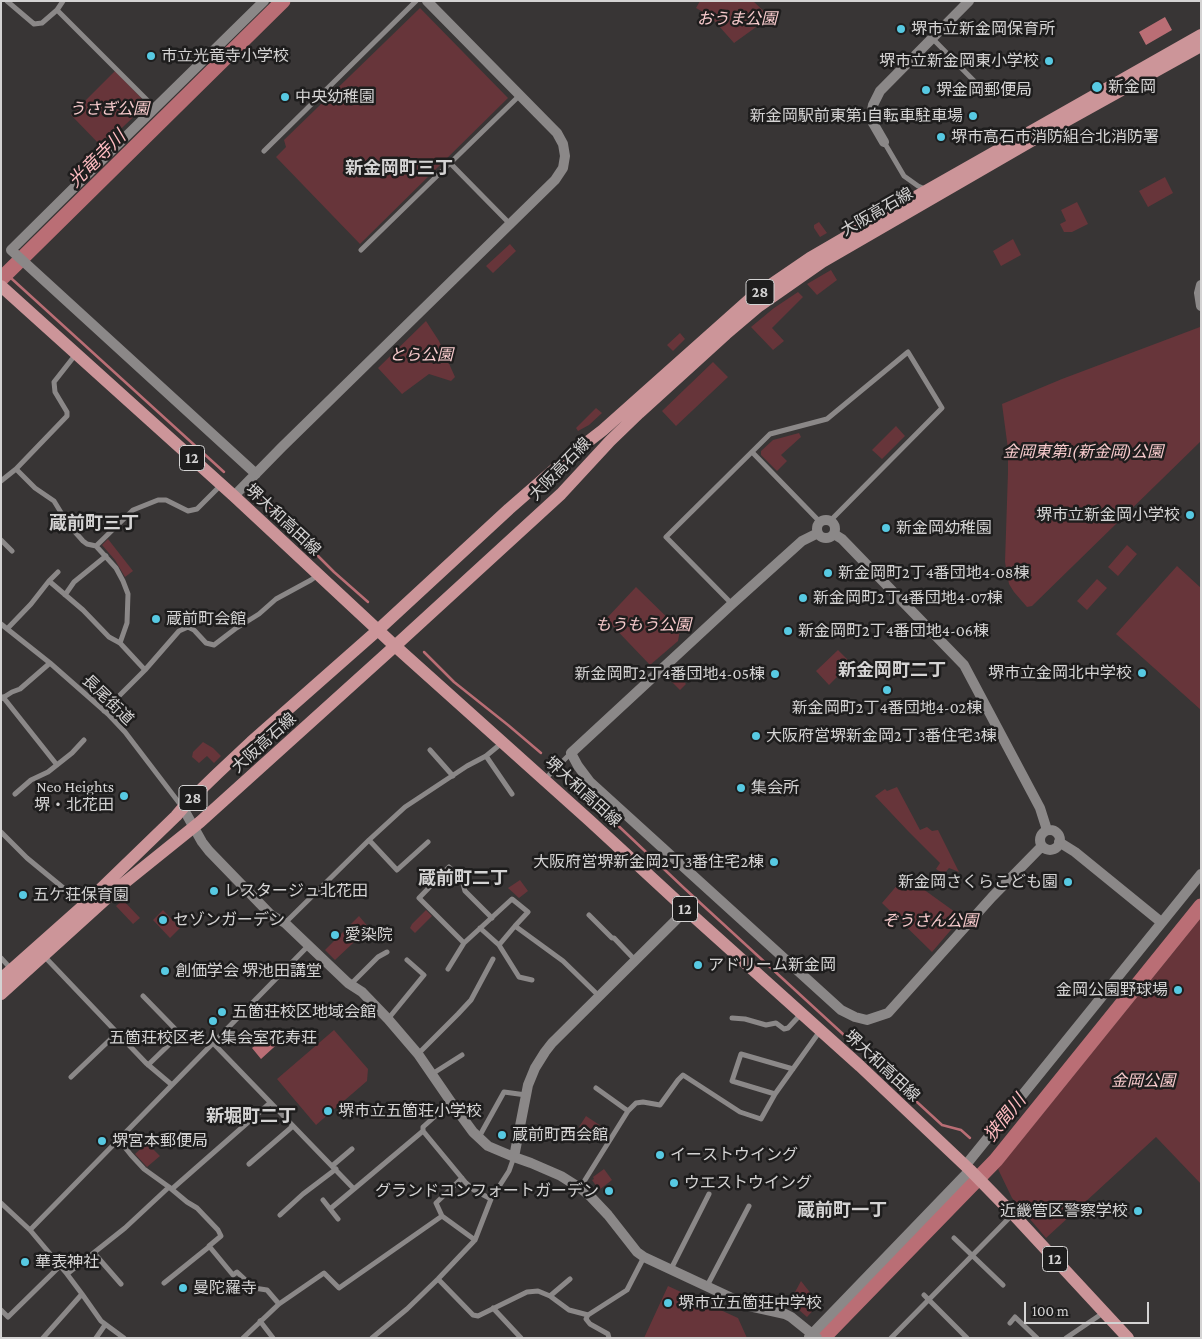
<!DOCTYPE html>
<meta charset="utf-8">
<style>
body{margin:0}
#map{position:relative;width:1202px;height:1339px;overflow:hidden;background:#383535;font-family:"Crimson Pro",serif}
canvas{display:block}
.frame{position:absolute;inset:0;border:2px solid #d4d3d3;pointer-events:none}
.scale{position:absolute;left:1024px;top:1302px;width:125px;height:22px;box-sizing:border-box;border:2px solid #d4d3d3;border-top:0;padding-left:6px;font-size:15px;line-height:18px;white-space:nowrap;color:#d4d3d3;-webkit-text-stroke:4px #1e1d1d;paint-order:stroke}
</style>
<div id="map">
<canvas width="1202" height="1339"></canvas>
<div class="frame"></div>
<div class="scale">100 m</div>
</div>
<script>
const ctx = document.querySelector('canvas').getContext('2d');
ctx.lineJoin = 'round';
function fill(path, color) { ctx.fillStyle = color; ctx.fill(path, 'evenodd'); }
const shape = rows => new Path2D(rows.map(r => 'M' + r).join(''));
function stroke(path, color, width, dash) { ctx.strokeStyle = color; ctx.lineWidth = width; ctx.lineCap = dash ? 'butt' : 'round'; ctx.setLineDash(dash || []); ctx.stroke(path); }
function write(font, color, halo, rows, align = 'center') {
  ctx.font = font + ' "Crimson Pro","Noto Sans JP",serif'; ctx.lineWidth = 5; ctx.setLineDash([]); ctx.textBaseline = 'middle'; ctx.strokeStyle = halo; ctx.fillStyle = color; for (const [text, x, y, turn = 0] of rows) {
    ctx.save(); ctx.translate(x, y); ctx.rotate((+turn || 0) * Math.PI / 180); ctx.textAlign = isNaN(turn) ? turn : align; if (halo) ctx.strokeText(text, 0, 0); ctx.fillText(text, 0, 0); ctx.restore();
  }
}
fill(shape([
 [700,1,753,1,770,17,734,43,710,16,696,8],
 [420,8,508,98,360,244,276,157,286,147,284,140],
 [115,71,147,104,102,147,71,115],
 [1165,177,1173,193,1148,207,1139,191],
 [1077,202,1088,224,1072,232,1064,232,1060,224,1066,221,1061,210],
 [819,222,827,233,820,237,814,228,814,225],
 [1013,239,1021,255,1001,266,993,251],
 [510,244,516,251,493,273,486,266],
 [831,270,837,280,817,295,807,284],
 [798,292,803,297,772,328,784,341,773,350,751,327,774,308],
 [426,321,439,341,455,377,451,381,429,374,402,394,378,368],
 [1200,327,1201,441,1032,606,1027,607,1014,592,1009,584,1005,562,1008,472,1008,449,1002,404,1062,379],
 [680,333,685,339,673,351,667,345],
 [713,362,728,377,676,426,662,411],
 [596,408,602,413,589,425,578,431,576,428],
 [896,426,905,436,882,459,872,450],
 [799,433,801,437,781,455,787,461,777,471,761,455,761,451,773,440],
 [108,539,133,571,125,577,115,560,102,545],
 [1127,545,1137,554,1118,576,1108,567],
 [1177,566,1201,588,1201,710,1116,634],
 [1097,579,1107,588,1087,610,1077,601],
 [636,587,680,630,678,641,650,665,606,619],
 [838,650,851,663,829,685,816,671],
 [674,671,686,684,680,690,667,677],
 [203,742,213,748,221,756,214,763,207,756,199,763,192,757,193,752],
 [897,787,920,830,927,827,932,831,938,830,959,872,949,868,944,874,936,869,940,863,908,831,875,796,885,789,887,791],
 [905,876,962,917,932,952,882,903],
 [520,880,528,891,519,898,508,888],
 [123,900,140,918,133,924,116,906],
 [163,910,180,928,170,938,153,920],
 [426,910,432,916,415,933,410,928,412,924],
 [359,916,369,928,335,960,325,950],
 [1201,918,1201,1184,1156,1137,1046,1238,1012,1198,998,1169],
 [334,1030,368,1069,367,1081,316,1125,277,1079],
 [586,1116,607,1130,600,1140,579,1127],
 [147,1143,160,1156,147,1167,135,1154],
 [604,1169,612,1180,599,1190,592,1180,594,1179,593,1177],
 [801,1281,819,1304,807,1317,799,1310,788,1305],
 [668,1286,738,1318,747,1338,644,1338]
]), '#67353a');
fill(shape([
 [1165,17,1172,30,1146,45,1139,32],
 [275,1028,284,1038,261,1059,252,1048]
]), '#ba6e75');
stroke(shape([
 [6,275,12,279,224,472],
 [258,496,334,572,368,602],
 [424,652,454,682,508,725,541,753],
 [571,781,684,888,942,1125,961,1130,970,1138]
]), '#ba6e75', 2.5);
stroke(shape([
 [1,279,283,1],
 [823,1338,996,1160,1201,906]
]), '#ba6e75', 15);
stroke(shape([
 [7,1,34,24,42,23,57,10],
 [63,1,57,10,155,108],
 [932,38,978,85],
 [884,142,904,176,918,186,925,189],
 [264,151,416,1],
 [450,163,510,224],
 [361,250,520,95],
 [752,452,820,522],
 [16,469,67,416,67,412,55,392,54,382,76,354],
 [1,481,16,469,35,488,54,501,68,524,83,541,87,544,96,546,133,510,158,500,166,500,188,511,197,509,221,485],
 [1,540,12,551],
 [96,546,116,568,123,581,128,594,127,623,120,643],
 [49,581,83,610,109,637,120,643,145,670],
 [65,595,74,582,106,556],
 [732,604,666,537,770,434,827,419,908,352,942,408,830,521],
 [1,624,50,663,108,714,125,732,183,808],
 [7,629,31,604,49,581,58,572],
 [3,697,57,765],
 [1,699,12,692,20,689,50,663],
 [104,711,145,670,179,631,188,627,194,630,206,643,214,645,235,629,259,614,276,599,311,580,318,575],
 [430,750,453,776],
 [486,756,512,794],
 [545,779,571,753],
 [15,794,31,780,48,772,72,753,84,740],
 [1,832,27,858,78,900,82,905],
 [369,840,397,870,428,842],
 [589,915,612,938,614,938,635,960],
 [285,923,369,840,405,807,467,766,486,756,503,742],
 [480,928,499,945,519,977,532,980],
 [464,943,419,898,449,867,462,880,465,891,492,918],
 [499,945,515,926,563,961,599,996],
 [44,956,146,1063,172,1085],
 [1,958,12,970],
 [448,969,464,943,512,899,528,912,515,926],
 [351,984,378,957,387,952],
 [143,996,180,1034,148,1065],
 [732,1018,745,1019,766,1025,776,1023,784,1029,788,1028,801,1014],
 [388,1019,424,975,407,960],
 [213,1043,354,1189,423,1131,423,1127,451,1102],
 [418,1054,458,1014,471,1000,493,959],
 [432,1074,462,1055],
 [71,1077,117,1033],
 [596,1088,628,1111],
 [775,1094,732,1081,741,1054,793,1069],
 [423,1131,466,1183,474,1190,491,1199],
 [479,1137,504,1092,526,1095],
 [119,1140,131,1155,144,1169,169,1187,187,1202,197,1208,218,1230,221,1236,209,1246,233,1275,237,1272,254,1288,267,1290,279,1304],
 [249,1164,293,1126],
 [332,1166,352,1149],
 [580,1188,628,1111,636,1103,643,1102,660,1105,678,1080,683,1075,740,1112,761,1119,775,1094,820,1031],
 [172,1189,270,1103],
 [323,1200,338,1219],
 [1,1203,30,1230],
 [330,1209,354,1189],
 [280,1215,303,1194,336,1169],
 [442,1216,436,1203,462,1178],
 [954,1238,1003,1285],
 [94,1253,121,1284],
 [671,1269,709,1194],
 [67,1274,125,1228,169,1187],
 [438,1279,473,1315,478,1316,527,1292,538,1291,550,1296,569,1310,588,1315],
 [164,1283,210,1246],
 [707,1286,749,1206],
 [82,1294,101,1321,124,1338],
 [924,1295,967,1338],
 [550,1296,570,1279],
 [493,1308,521,1338],
 [1,1310,8,1317,60,1266],
 [260,1321,273,1338],
 [1010,1323,1015,1317,1037,1338],
 [43,1338,82,1294,67,1274,30,1230,309,945],
 [96,1338,105,1325],
 [243,1338,279,1304,324,1273,339,1288,442,1216,475,1240],
 [372,1338,407,1309,438,1279,475,1240,491,1199,509,1171,514,1157],
 [609,1338,608,1334,590,1324,586,1319,588,1315,627,1290,644,1257],
 [891,1338,1013,1214],
 [1066,1338,1103,1313]
]), '#8b8888', 5);
stroke(shape([
 [884,142,873,123,871,115,873,105,880,91,969,1],
 [1201,285,1199,293,1201,306],
 [256,474,11,250,106,156,264,1],
 [234,496,282,447,555,180,563,168,565,156,563,144,557,133,427,1],
 '817 529a9 9 0 1 1 18 0a9 9 0 1 1-18 0Z',
 [818,533,802,541,732,604,571,753,578,766,590,782,841,1010,855,1017,867,1020,888,1013,992,897,1042,846],
 [834,534,842,539,964,665,1040,808,1047,830],
 [183,808,202,842,209,851,271,915,285,923,348,983,362,992,388,1019,418,1054,451,1102,473,1132,488,1146,514,1157,531,1163,561,1176,580,1188,591,1197,608,1215,637,1252,644,1257,749,1306,785,1314,791,1317,817,1338],
 '1040 840a10 10 0 1 1 20 0a10 10 0 1 1-20 0Z',
 [1059,842,1075,852,1161,922],
 [514,1157,528,1085,535,1068,545,1052,552,1043,686,910],
 [965,1166,1201,874],
 [809,1337,970,1170]
]), '#8b8888', 10);
stroke(shape([
 [1,286,234,496,395,646,589,820,692,915,860,1066,970,1170,1013,1214,1128,1338],
 [1,979,83,906,176,816,188,802,218,773,251,742,378,630,509,509,572,454,603,430,750,299,810,258,889,212,1201,35],
 [1,994,118,888,200,822,395,646,561,494,610,441,639,413,726,334,759,306,822,262,1064,122,1201,46]
]), '#cc9599', 12);
for (const [x, y, r, color] of [
 [901,29,5,"#57c9e2"],
 [151,56,5,"#57c9e2"],
 [1049,61,5,"#57c9e2"],
 [1097,87,6,"#57c9e2"],
 [926,90,5,"#57c9e2"],
 [285,97,5,"#57c9e2"],
 [973,116,5,"#57c9e2"],
 [941,137,5,"#57c9e2"],
 [1190,515,5,"#57c9e2"],
 [886,528,5,"#57c9e2"],
 [828,573,5,"#57c9e2"],
 [803,598,5,"#57c9e2"],
 [156,619,5,"#57c9e2"],
 [788,631,5,"#57c9e2"],
 [1142,673,5,"#57c9e2"],
 [775,674,5,"#57c9e2"],
 [887,690,5,"#57c9e2"],
 [756,736,5,"#57c9e2"],
 [741,788,5,"#57c9e2"],
 [124,796,5,"#57c9e2"],
 [774,862,5,"#57c9e2"],
 [1068,882,5,"#57c9e2"],
 [214,891,5,"#57c9e2"],
 [23,895,5,"#57c9e2"],
 [163,920,5,"#57c9e2"],
 [335,935,5,"#57c9e2"],
 [698,965,5,"#57c9e2"],
 [165,971,5,"#57c9e2"],
 [1178,990,5,"#57c9e2"],
 [222,1012,5,"#57c9e2"],
 [213,1021,5,"#57c9e2"],
 [328,1111,5,"#57c9e2"],
 [502,1135,5,"#57c9e2"],
 [102,1141,5,"#57c9e2"],
 [660,1155,5,"#57c9e2"],
 [674,1183,5,"#57c9e2"],
 [609,1191,5,"#57c9e2"],
 [1138,1211,5,"#57c9e2"],
 [25,1262,5,"#57c9e2"],
 [183,1288,5,"#57c9e2"],
 [668,1303,5,"#57c9e2"]
]) { const dot = new Path2D(); dot.arc(x, y, r, 0, 2 * Math.PI); ctx.fillStyle = color; ctx.fill(dot); stroke(dot, '#1e1d1d', 2); }
for (const [x, y, w] of [
 [760,292,28],
 [192,458,25],
 [193,798,28],
 [685,909,25],
 [1055,1259,25]
]) { const box = new Path2D(); box.roundRect(x - w / 2, y - 12.5, w, 25, 4); ctx.fillStyle = '#1e1d1d'; ctx.fill(box); stroke(box, '#d4d3d3', 1); }
write('bold 15px', '#d4d3d3', null, [
 ["28",760,292],
 ["12",192,458],
 ["28",193,798],
 ["12",685,909],
 ["12",1055,1259]
]);
write('italic 16px', '#f8cbcd', '#1e1d1d', [
 ["おうま公園",737,19],
 ["うさぎ公園",109,109],
 ["とら公園",421,355],
 ["金岡東第1(新金岡)公園",1083,452],
 ["もうもう公園",643,625],
 ["ぞうさん公園",930,921],
 ["金岡公園",1143,1081]
]);
write('16px', '#d4d3d3', '#1e1d1d', [
 ["堺市立新金岡保育所",911,29],
 ["市立光竜寺小学校",161,56],
 ["堺市立新金岡東小学校",1039,61,"right"],
 ["新金岡",1108,87],
 ["堺金岡郵便局",936,90],
 ["中央幼稚園",295,97],
 ["新金岡駅前東第1自転車駐車場",963,116,"right"],
 ["堺市高石市消防組合北消防署",951,137],
 ["堺市立新金岡小学校",1180,515,"right"],
 ["新金岡幼稚園",896,528],
 ["新金岡町2丁4番団地4-08棟",838,573],
 ["新金岡町2丁4番団地4-07棟",813,598],
 ["蔵前町会館",166,619],
 ["新金岡町2丁4番団地4-06棟",798,631],
 ["堺市立金岡北中学校",1132,673,"right"],
 ["新金岡町2丁4番団地4-05棟",765,674,"right"],
 ["新金岡町2丁4番団地4-02棟",887,708,"center"],
 ["大阪府営堺新金岡2丁3番住宅3棟",766,736],
 ["Neo Heights",114,787,"right"],
 ["堺・北花田",114,805,"right"],
 ["集会所",751,788],
 ["大阪府営堺新金岡2丁3番住宅2棟",764,862,"right"],
 ["新金岡さくらこども園",1058,882,"right"],
 ["レスタージュ北花田",224,891],
 ["五ケ荘保育園",33,895],
 ["セゾンガーデン",173,920],
 ["愛染院",345,935],
 ["アドリーム新金岡",708,965],
 ["創価学会 堺池田講堂",175,971],
 ["金岡公園野球場",1168,990,"right"],
 ["五箇荘校区地域会館",232,1012],
 ["五箇荘校区老人集会室花寿荘",213,1038,"center"],
 ["堺市立五箇荘小学校",338,1111],
 ["蔵前町西会館",512,1135],
 ["堺宮本郵便局",112,1141],
 ["イーストウイング",670,1155],
 ["ウエストウイング",684,1183],
 ["グランドコンフォートガーデン",599,1191,"right"],
 ["近畿管区警察学校",1128,1211,"right"],
 ["華表神社",35,1262],
 ["曼陀羅寺",193,1288],
 ["堺市立五箇荘中学校",678,1303]
], 'left');
write('16px', '#d4d3d3', '#1e1d1d', [
 ["大阪高石線",877,212,-30],
 ["大阪高石線",560,469,-46],
 ["堺大和高田線",283,520,43],
 ["長尾街道",108,700,44],
 ["大阪高石線",264,743,-42],
 ["堺大和高田線",583,792,42],
 ["堺大和高田線",882,1066,43]
]);
write('italic 18px', '#ffbcc1', '#1e1d1d', [
 ["光竜寺川",97,159,-45],
 ["狭間川",1005,1118,-51]
]);
write('bold 18px', '#d4d3d3', '#1e1d1d', [
 ["新金岡町三丁",399,168],
 ["蔵前町三丁",94,523],
 ["新金岡町二丁",892,670],
 ["蔵前町二丁",463,878],
 ["新堀町二丁",251,1116],
 ["蔵前町一丁",842,1210]
]);
</script>
